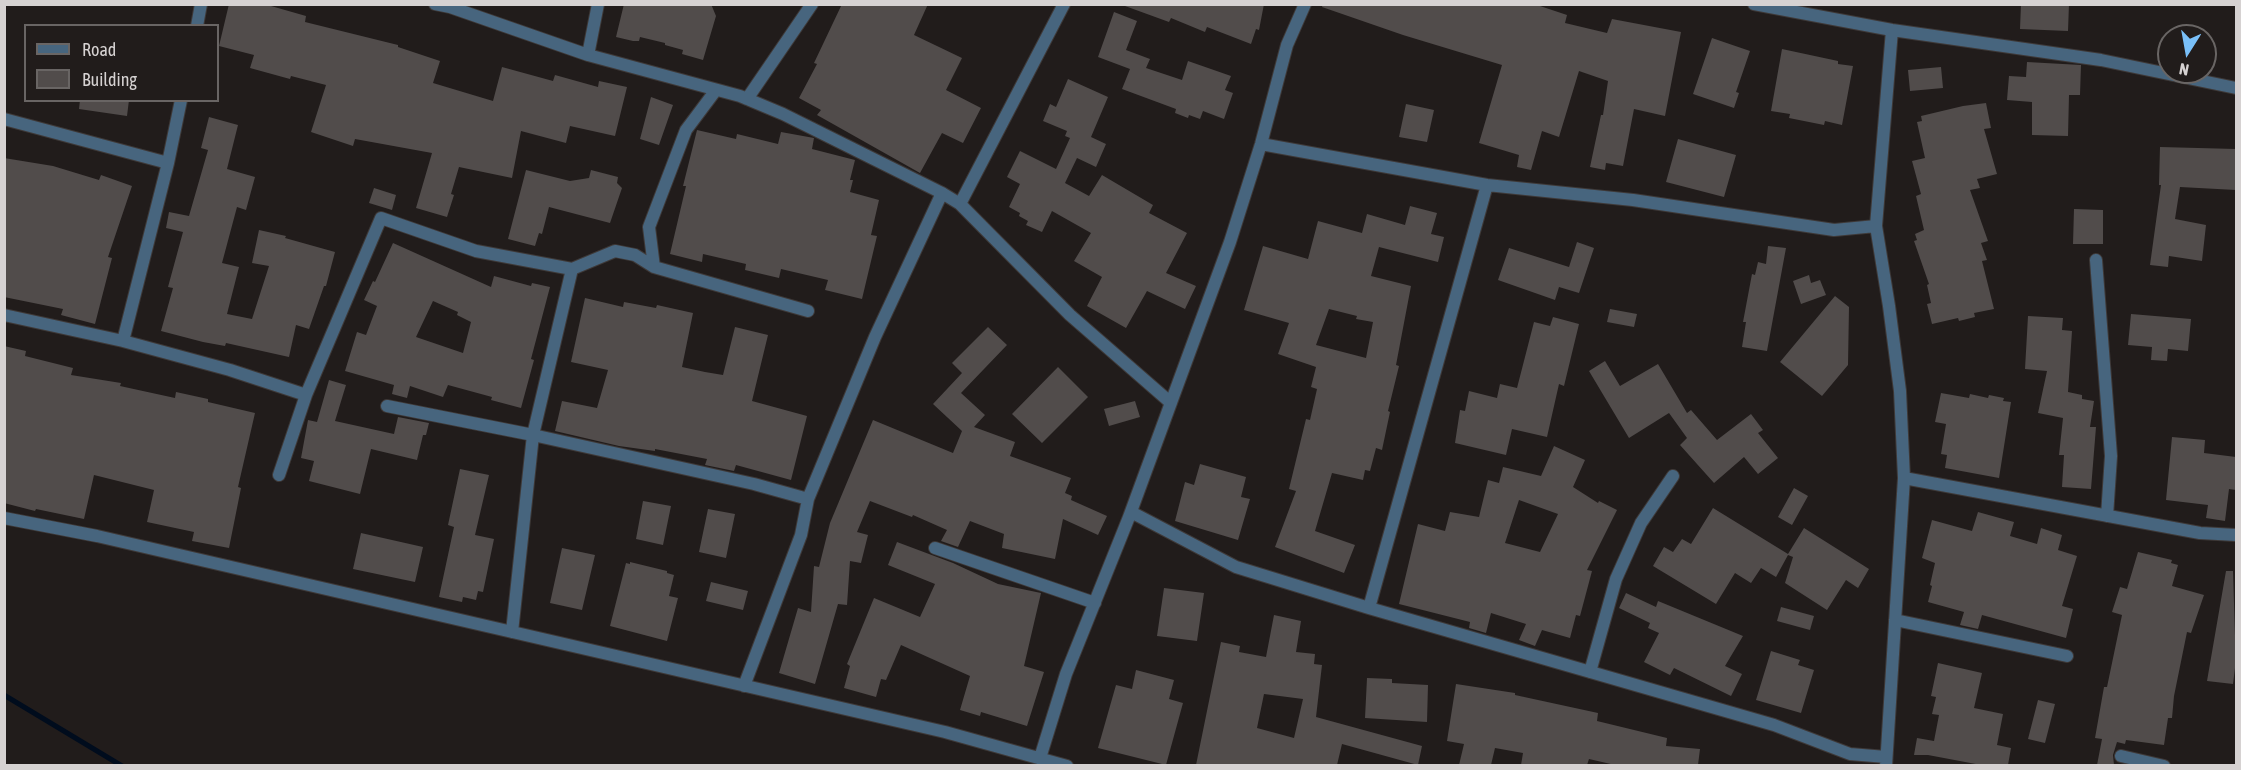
<!DOCTYPE html>
<style>
body{margin:0}
#map{position:relative;width:2241px;height:770px;overflow:hidden;background:#211c1b;font-family:"Asap Condensed",sans-serif}
canvas{display:block}
.frame{position:absolute;inset:0;border:6px solid #d6d2d2;pointer-events:none}
.legend{position:absolute;left:24px;top:24px;width:195px;height:78px;box-sizing:border-box;background:#211c1b;border:2px solid #696564;margin:0;padding:8px 10px;list-style:none;font-size:18px;color:#d6d2d2}
.legend li{display:flex;align-items:center;gap:12px;height:30px}
.legend b{width:30px;border:2px solid #696564}
.north{position:absolute;left:2157px;top:24px;width:60px;height:60px;box-sizing:border-box;background:#211c1b;border:2px solid #696564;border-radius:50%;rotate:191deg;font-size:16px;font-weight:700;line-height:24px;text-align:center;color:#d6d2d2}
.north::after{content:'';display:block;margin:auto;width:21px;height:27px;background:#79bff8;clip-path:polygon(50% 0,100% 100%,50% 72%,0 100%)}
</style>
<div id="map">
<canvas width="2241" height="770"></canvas>
<div class="frame"></div>
<ul class="legend">
<li><b style="height:8px;background:#47657e"></b>Road</li>
<li><b style="height:16px;background:#514c4b"></b>Building</li>
</ul>
<div class="north">N</div>
</div>
<script>
const ctx = document.querySelector('canvas').getContext('2d');
ctx.lineJoin = 'round';
const shape = rows => new Path2D(rows.map(r => 'M' + r).join(''));
function stroke(path, color, width, dash) { ctx.strokeStyle = color; ctx.lineWidth = width; ctx.lineCap = dash ? 'butt' : 'round'; ctx.setLineDash(dash || []); ctx.stroke(path); }
function fill(path, color) { ctx.fillStyle = color; ctx.fill(path, 'evenodd'); }
stroke(shape([
 [4,695,122,766]
]), '#000c1d', 5);
fill(shape([
 [229,4,264,4,306,16,305,22,398,45,398,47,440,61,433,83,493,101,502,67,553,81,555,75,598,87,599,81,627,87,615,136,570,126,566,143,521,131,512,178,459,167,451,194,454,195,447,217,416,208,432,153,355,139,353,146,311,132,326,85,291,76,290,79,250,68,254,55,219,46],
 [624,4,711,4,716,16,703,60,682,54,683,50,665,45,665,43,640,37,639,41,633,41,616,37],
 [842,4,928,4,914,35,962,58,946,90,981,108,963,143,942,133,920,173,817,115,821,110,799,98,817,64,814,63],
 [1125,4,1264,4,1259,30,1256,29,1251,44,1207,27,1205,32,1171,18,1169,22,1125,6],
 [1323,4,1534,4,1567,15,1565,23,1607,33,1612,19,1681,32,1665,116,1634,109,1623,166,1606,163,1605,170,1590,167,1601,115,1603,115,1608,81,1579,71,1559,137,1542,131,1531,170,1517,167,1519,155,1479,143,1502,65,1403,35,1322,7],
 [2021,4,2069,4,2068,31,2020,29],
 [1114,12,1137,21,1126,50,1150,59,1146,68,1182,80,1188,61,1231,76,1225,90,1233,93,1224,119,1203,111,1200,119,1189,115,1188,118,1175,113,1176,109,1122,89,1130,69,1098,57],
 [1712,38,1750,51,1736,92,1739,93,1734,108,1693,94],
 [1782,49,1838,61,1838,64,1853,66,1842,125,1825,121,1824,125,1789,118,1790,114,1771,111],
 [2027,62,2081,65,2080,95,2069,95,2068,136,2032,135,2032,102,2007,100,2009,76,2026,77],
 [1941,67,1943,88,1910,91,1908,70],
 [1068,79,1108,97,1091,137,1106,144,1096,167,1077,158,1065,183,1089,196,1102,175,1153,205,1149,213,1187,233,1166,273,1196,286,1185,309,1147,291,1126,328,1087,306,1102,277,1074,261,1091,233,1052,211,1042,232,1026,225,1028,221,1019,216,1020,213,1009,207,1020,184,1007,177,1020,151,1056,169,1070,138,1065,136,1067,131,1043,121,1050,104,1056,107],
 [651,97,673,105,659,145,640,139],
 [80,100,129,100,127,116,79,109],
 [1986,103,1991,128,1984,129,1997,174,1977,179,1980,188,1970,190,1988,241,1981,243,1987,260,1982,261,1994,309,1974,313,1975,317,1959,321,1958,318,1932,324,1927,304,1931,303,1927,285,1929,284,1914,241,1917,240,1915,234,1924,230,1916,196,1921,194,1912,161,1925,158,1917,122,1922,121,1921,116,1963,106],
 [1406,104,1434,110,1427,142,1399,137],
 [209,117,238,125,227,169,255,177,246,210,237,207,222,263,239,267,227,314,252,319,269,266,252,263,259,230,286,236,285,238,335,252,326,286,324,286,309,329,296,325,289,357,226,343,225,346,203,342,161,331,173,288,168,287,183,232,166,228,169,212,189,216,208,150,201,148],
 [697,130,736,139,737,134,778,144,781,132,814,138,812,149,855,160,850,180,853,180,850,192,879,200,871,235,877,236,862,299,825,290,828,280,781,269,779,278,745,270,746,264,703,254,702,262,670,254,686,186,683,186],
 [1678,139,1736,155,1724,197,1666,182],
 [2160,147,2236,149,2236,190,2180,187,2175,219,2206,225,2202,261,2169,256,2168,267,2150,265,2161,185,2159,185],
 [4,158,53,166,99,180,101,175,132,186,108,257,112,258,95,324,61,315,63,309,4,297],
 [526,170,570,181,589,178,591,170,618,177,617,183,622,188,610,223,549,207,542,234,539,233,535,246,508,239],
 [374,188,396,195,392,210,369,203],
 [1410,206,1437,213,1431,234,1444,237,1438,262,1379,247,1371,276,1411,286,1396,365,1399,366,1388,411,1390,412,1382,450,1376,448,1370,471,1365,470,1363,480,1332,473,1315,531,1355,545,1344,573,1275,547,1296,491,1289,489,1306,419,1310,420,1317,389,1311,387,1316,367,1278,354,1289,323,1244,310,1263,246,1308,259,1318,221,1362,233,1367,214,1405,225],
 [1329,309,1357,316,1356,319,1373,322,1366,358,1316,345],
 [2074,209,2103,210,2103,244,2073,244],
 [1577,242,1594,248,1579,293,1559,287,1555,300,1498,280,1509,248,1569,267],
 [393,243,491,287,494,276,531,286,532,283,550,287,531,359,534,360,521,408,491,400,492,397,448,385,443,397,410,386,407,398,392,394,394,385,345,371,357,332,366,335,377,306,364,300,373,281,375,282],
 [433,301,458,312,457,315,471,322,463,353,416,337],
 [1768,246,1786,248,1767,351,1742,347,1746,322,1743,322,1752,274,1755,275,1758,262,1766,264],
 [1809,275,1811,283,1820,280,1826,295,1801,304,1793,281],
 [1835,296,1849,307,1848,365,1822,396,1780,362],
 [585,298,623,307,624,302,656,308,657,305,693,313,682,367,705,372,723,375,735,327,768,335,752,401,807,416,791,480,736,465,734,471,705,465,707,459,655,449,655,451,619,446,555,431,562,401,597,408,608,370,571,362],
 [1610,309,1637,314,1634,327,1607,322],
 [2131,314,2191,319,2188,351,2168,349,2167,361,2151,360,2152,347,2128,345],
 [2028,316,2063,318,2062,330,2072,331,2068,392,2082,395,2082,399,2094,401,2090,427,2096,427,2091,489,2062,487,2064,455,2059,455,2063,418,2038,413,2047,371,2025,369],
 [1553,317,1579,324,1564,386,1559,384,1547,437,1512,429,1506,455,1455,443,1460,410,1465,411,1469,391,1497,398,1500,384,1517,388,1534,322,1550,326],
 [988,327,1007,345,961,393,985,415,974,427,1015,442,1010,456,1071,478,1065,493,1072,496,1071,500,1107,516,1098,535,1063,519,1055,559,1002,548,1004,534,970,521,958,547,941,541,947,530,913,515,912,517,870,501,857,532,868,535,861,563,850,561,847,605,838,604,815,684,779,673,798,608,811,612,814,566,819,567,830,523,873,420,953,453,962,431,933,404,962,373,952,363],
 [4,346,26,351,25,356,73,368,71,375,121,383,120,386,175,398,176,392,208,399,208,402,255,413,238,487,241,488,229,548,192,541,194,532,147,522,154,490,94,475,84,519,36,509,35,511,4,503],
 [1605,361,1620,386,1658,364,1687,413,1691,410,1717,440,1751,414,1763,430,1758,433,1778,458,1758,474,1744,457,1714,483,1680,445,1687,438,1669,413,1629,438,1589,371],
 [1058,367,1088,397,1042,443,1012,414],
 [329,380,346,385,335,421,394,434,398,417,429,423,426,435,423,435,417,460,371,449,360,494,309,481,314,461,301,458,308,420,317,422],
 [1941,393,1969,398,1970,394,1988,398,1989,395,2004,398,2003,401,2011,402,1999,478,1945,468,1947,455,1941,454,1946,424,1935,422],
 [1135,401,1140,417,1109,426,1104,409],
 [2172,437,2205,440,2204,453,2236,457,2236,490,2229,489,2225,521,2206,518,2208,505,2166,500],
 [1554,446,1585,460,1573,487,1598,503,1599,501,1617,510,1587,570,1592,571,1580,616,1576,615,1570,638,1542,630,1535,646,1519,640,1526,624,1491,613,1486,633,1469,628,1470,622,1399,604,1418,524,1445,531,1450,512,1479,517,1488,480,1499,483,1503,467,1541,476],
 [1519,500,1558,514,1540,552,1505,543],
 [1200,464,1246,477,1241,497,1250,499,1238,540,1175,521,1185,482,1194,485],
 [460,469,489,475,475,535,494,539,483,592,478,591,476,600,463,597,462,602,439,597,454,527,448,525],
 [1794,488,1808,496,1792,525,1778,517],
 [643,501,671,506,663,545,636,539],
 [1713,508,1788,554,1804,528,1869,569,1858,588,1846,580,1827,610,1785,583,1793,557,1788,555,1776,577,1761,568,1751,583,1735,573,1716,604,1653,566,1664,547,1673,552,1682,539,1691,544],
 [708,509,735,514,726,558,699,552],
 [1978,512,2014,522,2010,536,2037,544,2041,528,2062,535,2058,550,2077,556,2062,606,2073,609,2066,638,1982,615,1978,629,1960,625,1964,612,1928,602,1932,586,1930,585,1935,563,1922,558,1932,520,1972,531],
 [361,533,423,547,415,582,353,569],
 [897,542,953,563,998,584,1041,593,1024,666,1044,672,1027,726,981,712,980,716,960,710,970,676,901,645,886,680,881,679,876,697,844,688,850,666,847,664,874,598,920,617,935,584,888,565],
 [562,548,595,555,582,610,550,603],
 [2138,552,2172,560,2171,563,2178,565,2172,586,2204,595,2191,633,2187,632,2174,696,2172,718,2168,718,2164,745,2126,740,2125,744,2117,742,2113,755,2114,765,2097,765,2102,739,2095,738,2104,687,2107,687,2122,615,2112,612,2120,587,2127,589],
 [630,562,667,571,667,573,674,575,669,596,678,598,667,641,610,626,626,563,630,564],
 [2226,571,2233,571,2236,668,2235,668,2233,684,2207,681],
 [711,582,748,591,743,610,706,601],
 [1164,588,1204,593,1197,641,1157,636],
 [1626,593,1656,607,1658,601,1743,636,1725,666,1742,674,1731,696,1674,668,1670,675,1644,662,1659,633,1648,628,1650,623,1619,608],
 [1781,607,1814,616,1810,630,1777,621],
 [1274,615,1301,621,1296,652,1315,654,1314,664,1322,665,1316,717,1422,746,1418,765,1342,744,1337,765,1196,765,1221,642,1240,646,1239,652,1266,657],
 [1264,694,1303,699,1294,738,1257,728],
 [1771,651,1800,660,1798,665,1814,670,1801,713,1756,700],
 [1938,663,1982,673,1974,708,2003,714,1997,745,2011,748,2008,765,1981,765,1928,755,1914,755,1917,738,1934,741,1939,715,1932,714,1936,697,1931,696],
 [1136,670,1174,680,1169,699,1183,703,1166,765,1098,748,1116,685,1132,689],
 [1367,678,1392,679,1392,683,1428,685,1427,722,1365,718],
 [1456,684,1515,693,1515,695,1598,713,1597,721,1667,738,1666,746,1700,749,1698,765,1615,765,1589,759,1587,765,1521,765,1523,753,1495,748,1491,765,1459,765,1464,744,1447,741],
 [2038,700,2055,704,2045,743,2028,739]
]), '#514c4b');
const street = shape([
 [435,4,450,7,588,55,740,96,783,114,942,193,960,204,1070,315,1171,403],
 [1754,4,1892,30,2101,60,2236,88],
 [197,26,201,4],
 [588,55,598,4],
 [747,99,812,4],
 [4,119,168,163],
 [1261,144,1487,185,1633,200,1834,230,1876,226],
 [960,204,1064,4],
 [2096,260,2111,456,2107,516],
 [654,267,649,227,686,130,716,90],
 [4,315,123,341,230,370,306,395],
 [123,341,168,163,181,100],
 [387,406,533,435,754,484,808,499,801,535,744,686],
 [279,475,306,395,381,218,476,251,572,269,615,251,635,255,654,267,808,311],
 [1904,478,2200,533,2236,535],
 [808,499,875,337,942,193],
 [1131,512,1236,567,1369,608,1774,725,1850,754,1886,757],
 [4,518,97,536,945,732,1067,766],
 [935,548,1095,603],
 [1369,608,1487,185],
 [1895,620,2067,656],
 [512,632,533,435,572,269],
 [1590,672,1616,579,1641,523,1673,476],
 [2121,756,2164,766],
 [1040,758,1066,674,1129,517,1230,242,1261,144,1287,45,1305,4],
 [1886,766,1904,478,1900,391,1889,306,1876,226,1892,30]
]);
stroke(street, '#3e3938', 14);
stroke(street, '#47657e', 12);
</script>
